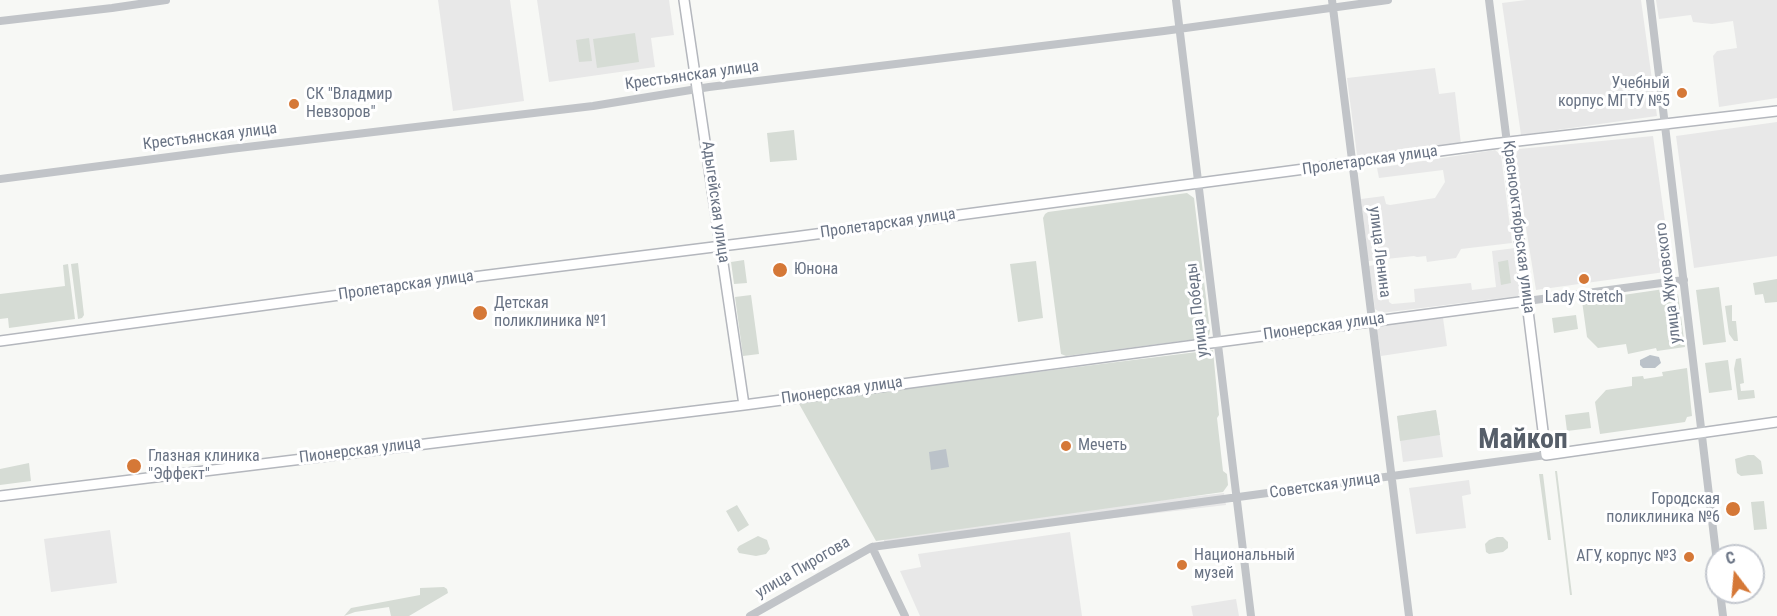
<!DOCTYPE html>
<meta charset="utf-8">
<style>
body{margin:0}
#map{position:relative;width:1777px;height:616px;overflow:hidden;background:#f7f8f5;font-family:"Roboto Condensed",sans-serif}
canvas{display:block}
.north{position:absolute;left:1705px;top:544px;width:60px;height:60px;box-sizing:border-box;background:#fff;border:2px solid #c3c7ce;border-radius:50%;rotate:344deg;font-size:16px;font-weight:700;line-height:24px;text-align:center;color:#697384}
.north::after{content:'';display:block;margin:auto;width:21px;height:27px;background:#d57837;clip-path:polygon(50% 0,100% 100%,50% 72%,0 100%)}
</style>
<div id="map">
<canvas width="1777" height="616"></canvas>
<div class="north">С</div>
</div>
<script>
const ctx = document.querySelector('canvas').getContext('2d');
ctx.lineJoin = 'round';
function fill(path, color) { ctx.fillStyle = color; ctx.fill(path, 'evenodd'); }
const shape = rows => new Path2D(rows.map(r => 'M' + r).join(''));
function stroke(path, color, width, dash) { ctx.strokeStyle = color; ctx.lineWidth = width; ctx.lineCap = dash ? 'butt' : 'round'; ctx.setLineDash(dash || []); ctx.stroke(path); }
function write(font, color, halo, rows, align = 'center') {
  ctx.font = font + ' "Roboto Condensed",sans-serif'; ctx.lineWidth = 6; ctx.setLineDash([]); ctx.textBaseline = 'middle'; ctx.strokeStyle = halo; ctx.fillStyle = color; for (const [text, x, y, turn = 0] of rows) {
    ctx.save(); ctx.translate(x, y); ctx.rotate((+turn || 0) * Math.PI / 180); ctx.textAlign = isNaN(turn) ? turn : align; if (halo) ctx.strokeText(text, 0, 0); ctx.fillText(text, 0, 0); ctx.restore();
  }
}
fill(shape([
 [438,0,510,0,524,101,453,111],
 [537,0,669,0,674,35,651,38,655,67,549,82],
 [1526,0,1641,0,1657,116,1521,135,1502,3],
 [1656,0,1777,0,1777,98,1719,107,1713,56,1717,51,1737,48,1733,21,1712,24,1693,22,1691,15,1659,19],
 [1435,68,1439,94,1455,92,1461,144,1367,158,1357,155,1347,78],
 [1777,122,1777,256,1694,268,1676,136],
 [1653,136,1672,271,1536,290,1515,159,1516,153,1519,149],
 [1495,150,1501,155,1512,243,1461,249,1456,258,1427,262,1426,256,1417,257,1414,256,1368,261,1361,199,1384,196,1386,204,1390,205,1435,198,1445,182,1443,170,1379,178,1377,168],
 [1515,248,1520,287,1518,296,1381,313,1375,309,1369,266,1384,263,1389,302,1392,304,1415,302,1414,289,1471,283,1472,290,1496,287,1492,251],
 [1443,318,1447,346,1381,356,1377,330,1382,325],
 [1436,410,1443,457,1403,462,1397,416],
 [1469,480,1471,494,1462,496,1466,528,1416,534,1409,488],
 [1224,493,1226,505,885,545,882,532],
 [110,530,117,583,51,592,44,539],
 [1070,532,1082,616,920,616,900,571,921,567,918,554],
 [1236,599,1239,616,1193,616,1191,606]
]), '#e8e8e8');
fill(shape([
 [635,33,639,62,597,68,593,39],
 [589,38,592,61,579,62,576,40],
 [794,130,797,160,770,162,767,133],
 [1187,193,1194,198,1210,331,1209,335,1205,338,1066,356,1061,354,1043,218,1045,214,1048,212],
 [744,260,747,283,734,284,731,262],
 [1508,260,1511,283,1501,285,1498,262],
 [1036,261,1043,318,1018,322,1010,264],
 [78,263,84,315,82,318,78,319,71,264],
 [68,264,75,319,9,328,8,318,0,319,0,294,65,286,63,265],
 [1777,279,1777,302,1765,303,1763,294,1755,295,1753,283],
 [1719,287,1726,342,1703,345,1696,290],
 [1671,288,1672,294,1678,294,1685,347,1657,351,1656,348,1628,354,1626,344,1598,348,1587,337,1582,301],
 [751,295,759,354,743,356,735,297],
 [1732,305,1732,321,1736,321,1738,341,1734,341,1729,334,1725,306],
 [1576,315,1578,329,1554,333,1552,318],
 [1213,350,1219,415,1217,418,1223,471,1227,474,1228,485,1223,492,876,541,798,402],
 [1741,358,1744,383,1740,384,1741,391,1754,390,1755,398,1738,400,1734,369,1736,359],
 [1728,360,1732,390,1709,393,1705,363],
 [1687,368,1692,416,1687,417,1685,422,1600,434,1595,402,1606,390,1632,386,1632,377,1643,376,1644,379,1663,376,1662,372],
 [1436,410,1440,435,1400,441,1397,416],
 [1589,412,1591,428,1567,431,1565,415],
 [1748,455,1754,455,1761,461,1763,474,1741,476,1737,473,1735,459],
 [29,463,31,481,0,485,0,469],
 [1555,471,1557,471,1572,595,1570,595],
 [1539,474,1543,474,1551,540,1548,540],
 [1764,501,1767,529,1754,530,1751,502],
 [737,505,749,525,738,532,726,511],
 [758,536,767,540,770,549,766,554,756,556,739,553,737,549,739,546],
 [1497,537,1503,537,1508,542,1508,548,1503,552,1489,554,1486,552,1485,544,1489,540],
 [444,587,447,589,448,593,409,616,391,616,389,607,355,612,344,616,351,608,420,595,420,588]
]), '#d6dcd5');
fill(shape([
 [1650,355,1659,357,1661,363,1655,368,1643,368,1640,365,1640,360],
 [946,449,949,467,931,470,929,452]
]), '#bbc2c9');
const secondary = shape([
 [684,0,744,405],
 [1507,143,1546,455,1777,422],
 [0,341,465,278,794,237,1492,144,1777,111],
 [0,496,744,405,1527,301]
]);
stroke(secondary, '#b4b7bd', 12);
stroke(shape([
 [1176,0,1251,616],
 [1332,0,1409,616],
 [1489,0,1507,143],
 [1650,0,1717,562],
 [0,21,112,8,166,0],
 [0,179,230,149,593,106,709,87,1164,31,1388,0],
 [1527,301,1684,280],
 [872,547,905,616],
 [1720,592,1723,616],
 [750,616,872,547,1546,455]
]), '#c1c4c8', 8);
stroke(secondary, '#fff', 9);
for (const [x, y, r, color] of [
 [1682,93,6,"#d57837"],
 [294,104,6,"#d57837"],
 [780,270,8,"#d57837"],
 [1584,279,6,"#d57837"],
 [480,313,8,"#d57837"],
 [1066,446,6,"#d57837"],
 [134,466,8,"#d57837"],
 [1733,509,8,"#d57837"],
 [1689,557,6,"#d57837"],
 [1182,565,6,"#d57837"]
]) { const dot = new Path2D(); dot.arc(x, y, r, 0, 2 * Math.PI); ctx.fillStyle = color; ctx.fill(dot); stroke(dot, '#fff', 2); }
write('16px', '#697384', '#fff', [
 ["Крестьянская улица",692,76,-8],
 ["Крестьянская улица",210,137,-7],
 ["Пролетарская улица",1370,161,-8],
 ["Адыгейская улица",715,202,82],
 ["Пролетарская улица",888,224,-8],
 ["Краснооктябрьская улица",1518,227,83],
 ["улица Ленина",1379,252,83],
 ["улица Жуковского",1669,283,-97],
 ["Пролетарская улица",406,286,-8],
 ["улица Победы",1198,310,-97],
 ["Пионерская улица",1324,327,-8],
 ["Пионерская улица",842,391,-8],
 ["Пионерская улица",360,451,-7],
 ["Советская улица",1325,486,-8],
 ["улица Пирогова",803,568,-30]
]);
write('16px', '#697384', '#fff', [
 ["Учебный",1670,84,"right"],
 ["корпус МГТУ №5",1670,102,"right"],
 ["СК \"Владмир",306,95],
 ["Невзоров\"",306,113],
 ["Юнона",794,270],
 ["Lady Stretch",1584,298,"center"],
 ["Детская",494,304],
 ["поликлиника №1",494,322],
 ["Мечеть",1078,446],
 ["Глазная клиника",148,457],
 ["\"Эффект\"",148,475],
 ["Городская",1720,500,"right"],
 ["поликлиника №6",1720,518,"right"],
 ["Национальный",1194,556],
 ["музей",1194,574],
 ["АГУ, корпус №3",1677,557,"right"]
], 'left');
write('bold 28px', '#565e69', '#fff', [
 ["Майкоп",1523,441]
]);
</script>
